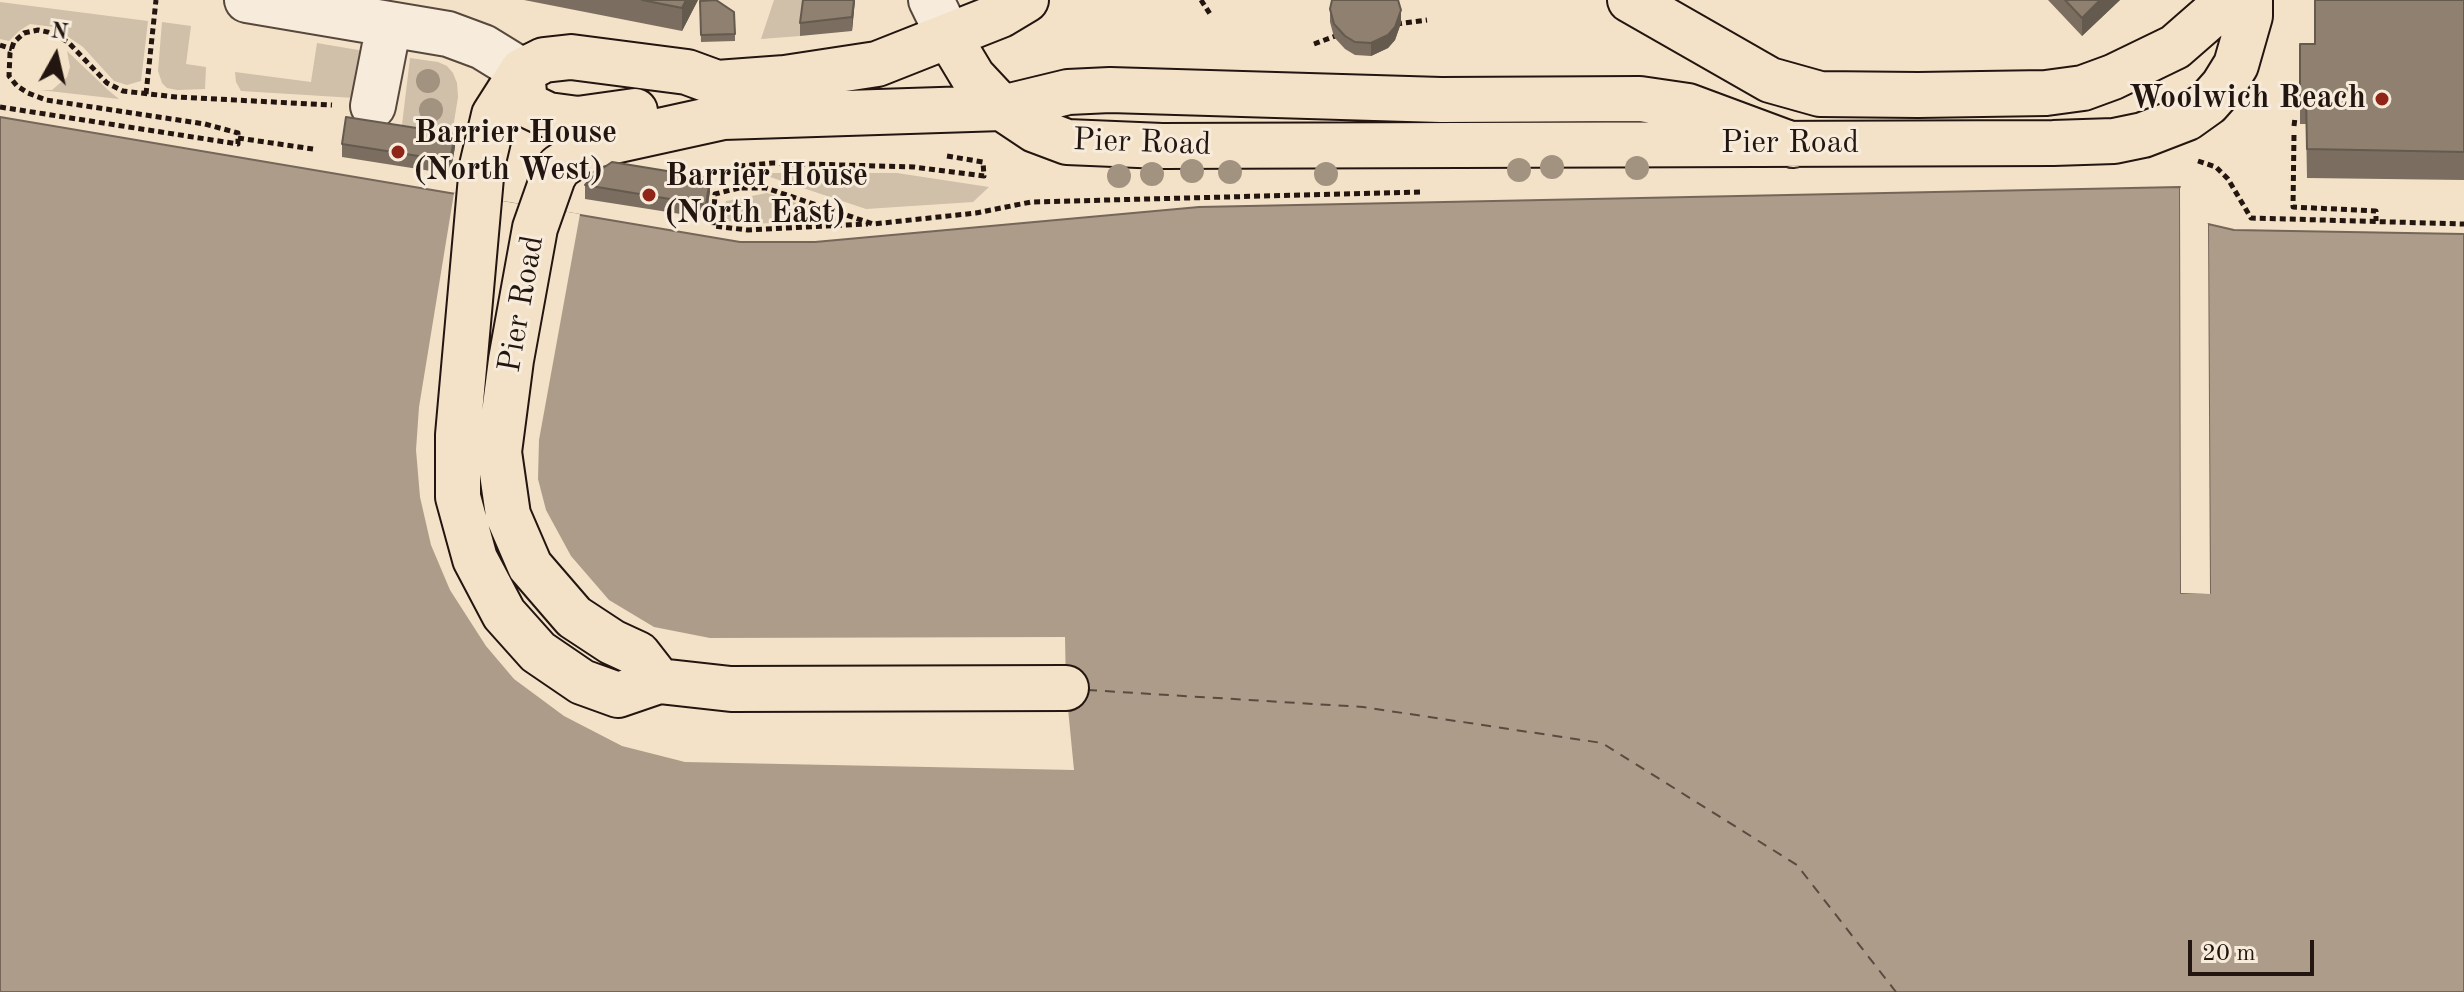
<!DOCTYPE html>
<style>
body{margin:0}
#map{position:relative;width:2464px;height:992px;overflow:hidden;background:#f3e2c8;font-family:"Old Standard TT",serif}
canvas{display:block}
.north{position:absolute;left:16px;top:16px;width:80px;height:80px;-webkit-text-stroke:6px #f7ecdb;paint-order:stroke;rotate:8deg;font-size:22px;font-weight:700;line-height:32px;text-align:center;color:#231510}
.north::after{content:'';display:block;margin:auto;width:28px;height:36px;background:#231510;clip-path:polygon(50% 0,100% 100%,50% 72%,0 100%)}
.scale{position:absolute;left:2188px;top:940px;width:126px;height:36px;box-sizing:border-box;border:4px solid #231510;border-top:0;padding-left:10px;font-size:24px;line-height:28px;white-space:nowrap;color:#231510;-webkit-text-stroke:6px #f7ecdb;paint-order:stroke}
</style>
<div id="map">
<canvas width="2464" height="992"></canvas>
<div class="north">N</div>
<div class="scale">20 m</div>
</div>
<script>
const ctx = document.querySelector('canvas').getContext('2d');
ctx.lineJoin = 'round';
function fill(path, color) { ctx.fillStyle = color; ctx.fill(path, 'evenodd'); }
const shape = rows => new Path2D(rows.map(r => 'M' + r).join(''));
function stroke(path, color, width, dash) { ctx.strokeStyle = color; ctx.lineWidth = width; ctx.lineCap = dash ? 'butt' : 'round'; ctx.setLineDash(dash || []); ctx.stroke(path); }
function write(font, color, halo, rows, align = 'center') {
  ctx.font = font + ' "Old Standard TT",serif'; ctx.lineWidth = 6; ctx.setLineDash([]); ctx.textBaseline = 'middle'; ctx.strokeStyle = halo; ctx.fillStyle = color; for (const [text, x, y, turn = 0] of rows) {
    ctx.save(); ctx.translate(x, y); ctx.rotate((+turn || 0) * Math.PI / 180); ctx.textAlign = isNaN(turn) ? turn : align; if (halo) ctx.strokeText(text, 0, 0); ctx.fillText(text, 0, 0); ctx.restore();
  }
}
fill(shape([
 [774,0,804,0,800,36,761,39],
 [0,2,148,21,141,81,127,85,114,81,83,47,54,27,30,24,19,31,9,41,0,39],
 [162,22,191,26,186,64,206,67,205,89,177,90,167,88,162,83,158,71],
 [317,43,364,51,355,98,241,91,236,82,235,72,311,82],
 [67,51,108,90,119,99,40,90,52,90,67,77,70,67],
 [410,58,438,62,447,66,453,73,457,83,458,97,452,134,402,125],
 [758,173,897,173,989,187,973,202,866,209],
 [767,193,846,220,748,224,722,220,726,201]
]), '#d0bfa9');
const water = shape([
 [0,117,740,242,815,242,1199,207,2180,187,2181,593,2210,593,2208,224,2234,230,2464,234,2464,992,0,992,0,117]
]);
fill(water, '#ac9c89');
stroke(water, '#756659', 2);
fill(shape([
 [2180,187,2184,192,2185,589,2206,590,2206,221,2208,224,2210,594,2181,593],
 [454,193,580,214,539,440,538,479,546,510,571,556,609,600,654,627,710,638,1065,637,1066,688,1074,770,685,762,622,746,564,716,514,679,486,646,450,590,431,545,420,497,416,450,419,407]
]), '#f3e2c8');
stroke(shape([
 [1087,690,1363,707,1602,743,1797,865,1896,992]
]), '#5a4b40', 2, [10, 8]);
const minor = shape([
 [247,0,448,34,483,47,522,71],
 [931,0,949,37],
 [373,106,389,24]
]);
const highway = shape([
 [1026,0,1001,15,877,64,785,78,717,83,687,72,571,57,544,60,522,71,494,115,482,166,458,435,458,497,475,559,504,614,538,652,582,682,618,695,659,681,731,689,1066,688],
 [1630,0,1770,80,1820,94,1918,95,2046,93,2083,88,2113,77,2175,47,2214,13,2223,0],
 [949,37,973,77,1002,108,1035,130,1067,142,1162,146,2053,143,2114,141,2143,135,2187,118,2208,103,2223,86,2236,65,2250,16,2250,0],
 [522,71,525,104,548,115,578,119,635,111],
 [659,681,638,654,612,642,574,617,530,566,508,515,499,452,511,360,535,228,553,177,559,167,591,146,723,117,1002,108,1068,92,1110,90,1441,100,1640,99,1688,106,1793,145]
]);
stroke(minor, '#57483e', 48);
stroke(highway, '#231510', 48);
stroke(shape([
 [1201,0,1210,14],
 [1396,24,1427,20],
 [1314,44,1338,35],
 [0,45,12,49],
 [146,94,156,0],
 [0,107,238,144,238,133,205,124,46,100,28,93,17,86,9,76,10,53,14,42,24,33,38,30,52,33,68,42,107,83,123,91,176,97,332,105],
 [2294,126,2295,118],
 [2294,135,2293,207,2376,211,2376,221],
 [238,138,313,149],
 [947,156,983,162,984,176,914,167,773,163,740,166,739,188,766,188,873,224,976,213,1031,202,1420,192],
 [2198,161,2216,167,2228,179,2251,218,2464,224],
 [739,188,715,194,713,226,748,230,868,224]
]), '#231510', 5, [6, 4]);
stroke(minor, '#f7ecdb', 44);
stroke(highway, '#f3e2c8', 44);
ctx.fillStyle = '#a29280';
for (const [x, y] of [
 [428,81],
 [431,110],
 [1552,167],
 [1637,168],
 [1519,170],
 [1192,171],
 [1230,172],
 [1152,174],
 [1326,174],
 [1119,176]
]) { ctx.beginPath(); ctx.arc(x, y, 12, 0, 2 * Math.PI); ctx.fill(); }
fill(shape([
 [524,0,698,0,682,31],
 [855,0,852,31,800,36,800,23],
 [2048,0,2120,0,2082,36],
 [2464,0,2464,180,2307,178,2306,124,2300,124,2300,44,2315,44],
 [700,1,735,34,735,41,701,42],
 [1330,9,1401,23,1395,40,1388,48,1371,56,1355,55,1345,49,1334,37,1330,22],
 [342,144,455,147,450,174,342,157],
 [585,185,710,191,706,218,585,199]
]), '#7b6e60');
fill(shape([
 [686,0,698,0,682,31,682,8],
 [854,0,855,0,852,31,852,17],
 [2100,0,2120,0,2082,36,2082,18],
 [1401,10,1401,23,1395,40,1388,48,1371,56,1371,43],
 [455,134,455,147,450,174,450,161],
 [710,178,710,191,706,218,706,205]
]), '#645a4e');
const building = shape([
 [642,0,686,0,682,8,642,0],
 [716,0,734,12,735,34,701,35,700,1,716,0],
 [803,0,854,0,852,17,800,23,803,0],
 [1332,0,1398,0,1401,10,1395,27,1388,35,1371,43,1355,42,1345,36,1334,24,1330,9,1332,0],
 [2065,0,2100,0,2082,18,2065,0],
 [2315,0,2464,0,2464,152,2307,149,2306,96,2300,96,2300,44,2315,44,2315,0],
 [346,117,455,134,450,161,342,144,346,117],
 [612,162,710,178,706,205,585,185,597,172,612,162]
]);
fill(building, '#8f8070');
stroke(building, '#645a4e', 2);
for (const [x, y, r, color] of [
 [2382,99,8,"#8f2418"],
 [398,152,8,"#8f2418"],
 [649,195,8,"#8f2418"]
]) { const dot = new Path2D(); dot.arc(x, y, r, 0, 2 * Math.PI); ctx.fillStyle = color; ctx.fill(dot); stroke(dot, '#f7ecdb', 3); }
write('bold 32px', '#231510', '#f7ecdb', [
 ["Woolwich Reach",2366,99,"right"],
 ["Barrier House",414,134],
 ["(North West)",414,171],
 ["Barrier House",665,177],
 ["(North East)",665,214]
], 'left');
write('32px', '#231510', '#f7ecdb', [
 ["Pier Road",1142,143,2],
 ["Pier Road",1790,144],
 ["Pier Road",522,304,-80]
]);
</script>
